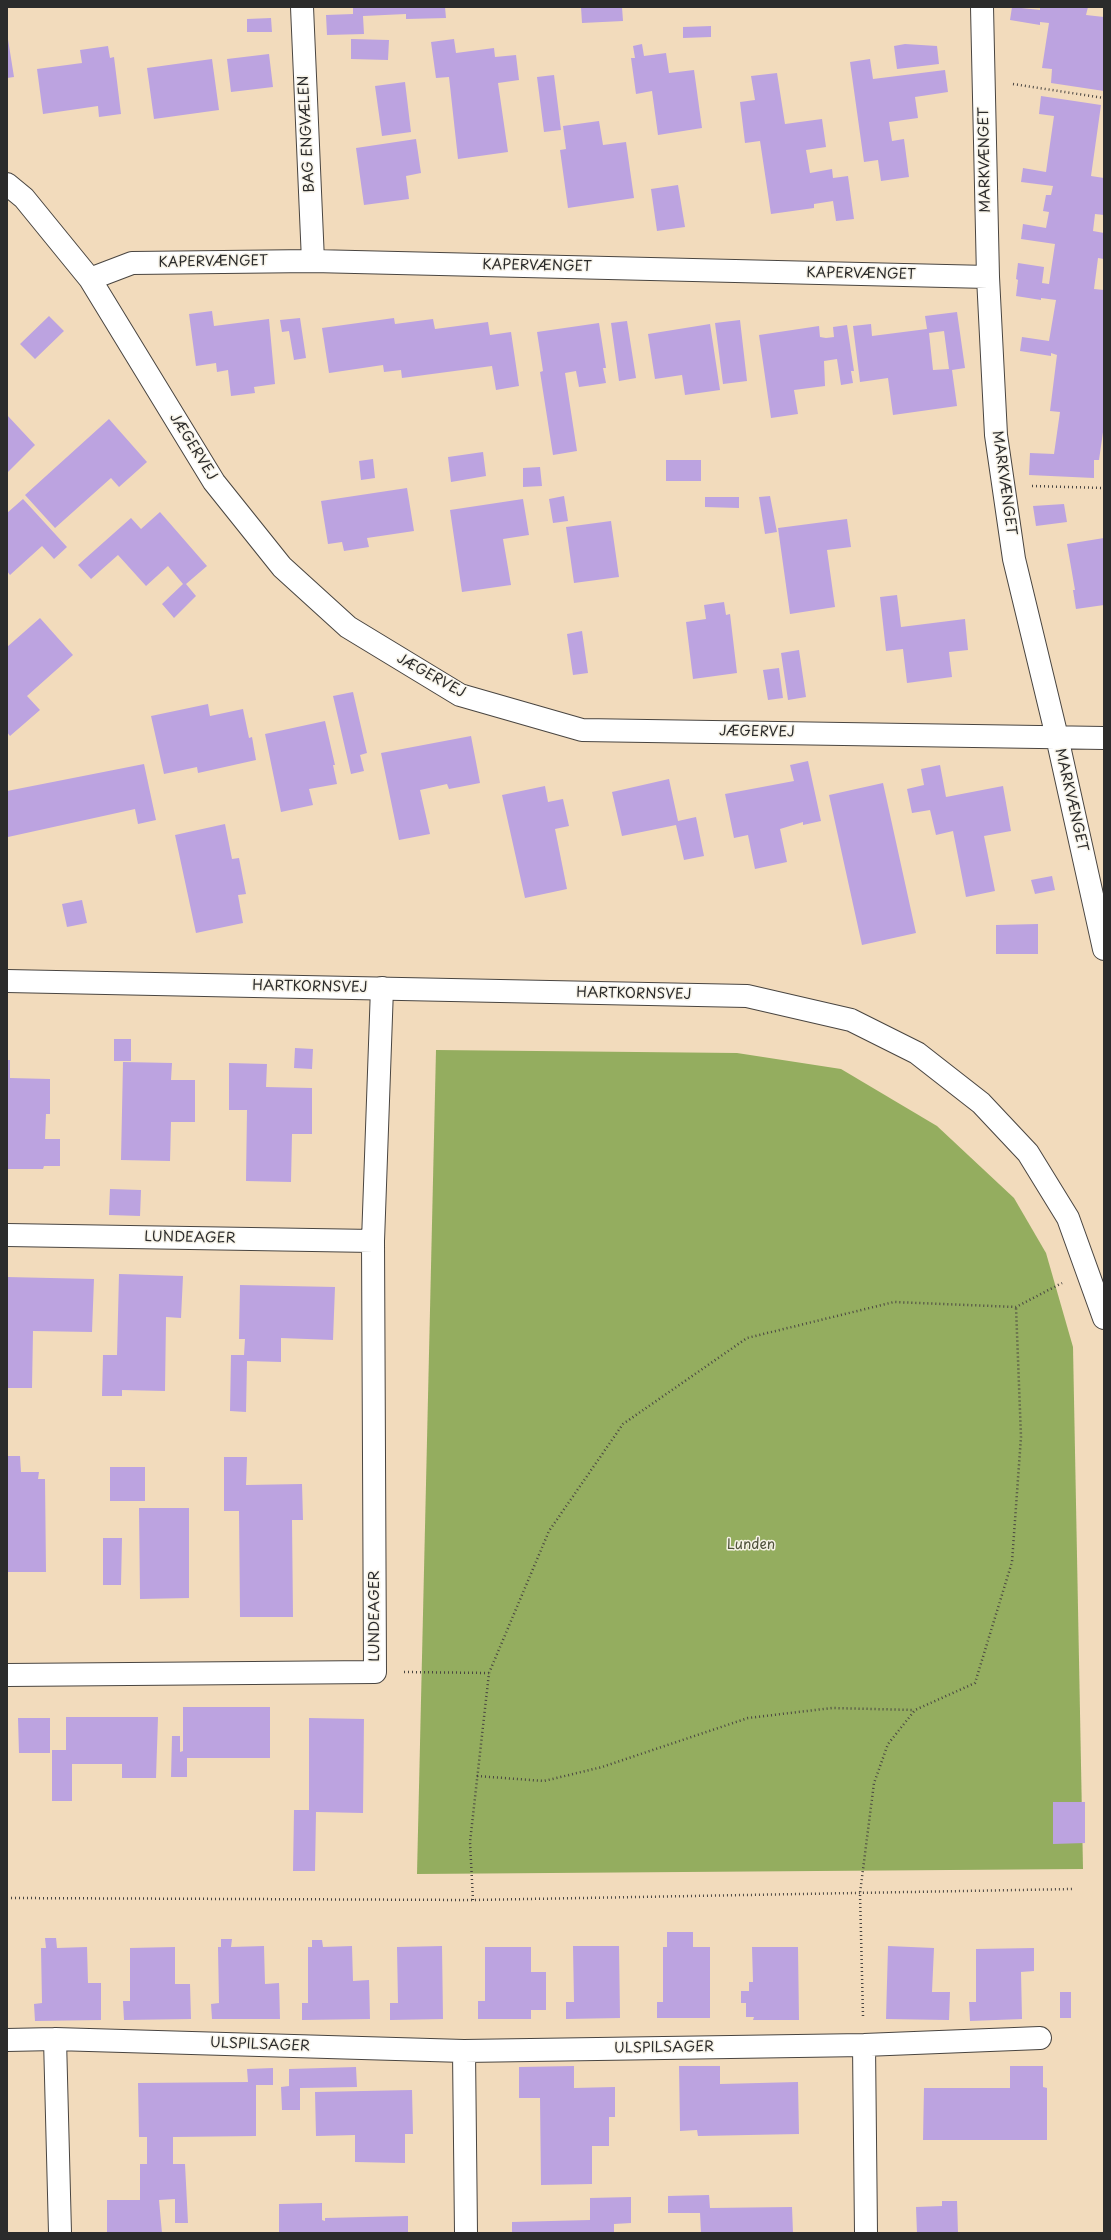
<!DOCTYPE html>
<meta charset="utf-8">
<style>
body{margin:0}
#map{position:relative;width:1111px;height:2240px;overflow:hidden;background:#f2dbbc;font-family:"Playpen Sans",sans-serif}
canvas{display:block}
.frame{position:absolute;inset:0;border:8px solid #2b2b2b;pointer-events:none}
</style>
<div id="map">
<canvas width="1111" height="2240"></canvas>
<div class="frame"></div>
</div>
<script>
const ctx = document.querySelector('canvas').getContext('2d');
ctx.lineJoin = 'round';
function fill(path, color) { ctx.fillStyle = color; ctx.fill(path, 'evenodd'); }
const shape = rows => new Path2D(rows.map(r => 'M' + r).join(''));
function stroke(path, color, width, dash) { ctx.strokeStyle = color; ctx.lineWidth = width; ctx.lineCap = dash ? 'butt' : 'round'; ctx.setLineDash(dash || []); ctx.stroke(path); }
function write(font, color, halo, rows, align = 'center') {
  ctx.font = font + ' "Playpen Sans",sans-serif'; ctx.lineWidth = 3; ctx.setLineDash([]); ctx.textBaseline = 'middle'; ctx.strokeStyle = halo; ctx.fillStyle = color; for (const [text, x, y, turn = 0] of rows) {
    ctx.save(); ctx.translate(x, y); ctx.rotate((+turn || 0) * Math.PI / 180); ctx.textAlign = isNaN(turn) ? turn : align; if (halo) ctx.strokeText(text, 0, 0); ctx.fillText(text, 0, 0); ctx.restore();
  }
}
fill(shape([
 [436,1050,737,1053,841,1069,937,1126,1014,1198,1046,1253,1073,1347,1083,1869,417,1874]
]), '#94ad5f');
fill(shape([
 [353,7,445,7,446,18,406,19,406,14,363,16,364,34,327,35,326,15,353,14],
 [581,7,622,7,623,21,582,23],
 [1012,7,1040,10,1040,7,1088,7,1086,15,1104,17,1104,91,1051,83,1052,69,1042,68,1049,23,1040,22,1040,25,1010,20],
 [271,18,272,32,247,32,247,19],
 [711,26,711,37,683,38,683,27],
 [7,33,14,77,7,78],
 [351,39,389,40,388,60,351,59],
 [454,39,456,53,494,48,495,57,516,55,519,80,498,83,508,152,458,159,449,77,436,78,431,42],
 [642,44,644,56,666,53,669,73,694,70,702,128,658,135,652,91,636,94,631,58,635,58,633,46],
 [905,44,937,46,939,64,897,69,894,46],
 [108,46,110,58,114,57,121,114,99,117,98,106,43,114,37,69,82,63,80,50],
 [269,54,273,87,231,92,227,59],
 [212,59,219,110,154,119,147,68],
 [870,59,873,79,945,70,948,92,915,97,918,118,889,122,892,141,904,139,909,177,881,181,878,160,864,162,850,62],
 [777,73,785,124,822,119,826,147,806,150,810,173,832,169,833,178,848,176,854,219,836,221,833,201,814,204,814,208,771,214,760,141,745,143,740,102,755,100,751,76],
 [554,75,561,130,544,132,537,77],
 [405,82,411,132,382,136,375,86],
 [1041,96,1101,105,1091,176,1104,178,1104,215,1095,214,1093,231,1104,233,1104,259,1098,258,1094,289,1104,290,1104,425,1099,460,1094,460,1094,478,1029,475,1030,453,1054,454,1060,412,1050,411,1057,355,1051,353,1051,356,1020,351,1022,337,1049,341,1056,300,1041,298,1041,300,1016,296,1018,280,1016,279,1018,263,1044,267,1042,283,1049,284,1055,244,1021,239,1023,224,1046,228,1049,212,1043,211,1046,195,1051,195,1053,186,1021,182,1023,168,1046,172,1054,116,1039,114],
 [599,121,603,145,626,142,634,198,568,208,560,150,566,149,563,126],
 [416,139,421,173,406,176,409,199,364,205,356,148],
 [678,185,685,227,657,231,651,189],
 [212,311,214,326,269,319,275,384,254,387,255,393,231,396,228,370,217,372,216,363,196,366,189,314],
 [957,312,965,368,952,370,957,406,893,415,888,378,860,382,853,326,871,324,872,336,927,329,925,316],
 [944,331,949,369,933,370,929,333],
 [49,316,64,331,35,359,20,344],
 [300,318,306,358,294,360,289,331,282,332,280,320],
 [394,318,395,324,433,319,435,329,488,322,490,335,511,332,519,386,496,390,492,366,402,378,401,370,384,372,383,365,329,373,322,328],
 [740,320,747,381,723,384,715,323],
 [627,321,636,378,619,381,611,323],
 [599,323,606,368,603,368,606,383,579,387,576,371,565,373,577,451,553,455,540,372,543,371,537,332],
 [710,324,720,390,685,395,682,375,655,379,648,334],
 [847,325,854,371,851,371,853,383,841,385,837,359,824,361,825,386,794,390,798,414,771,418,759,335,819,326,820,337,826,338,834,337,833,327],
 [7,415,35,445,8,472,7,471],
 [109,419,147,462,119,487,111,478,55,528,25,495],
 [483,452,486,476,451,482,448,457],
 [373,459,375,478,361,480,359,461],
 [666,460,701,460,701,481,666,481],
 [540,467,542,486,523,487,523,468],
 [407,488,414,531,367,538,369,547,344,551,342,542,328,544,321,501],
 [564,496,568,521,553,523,549,499],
 [770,496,777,532,765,534,759,497],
 [705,497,739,497,739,508,705,507],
 [23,499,67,547,54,559,42,546,10,575,7,571,7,513],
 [523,499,529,535,503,539,511,585,462,592,450,510],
 [1064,504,1067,522,1036,526,1033,506],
 [160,512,207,566,186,584,196,596,174,618,162,604,183,584,168,566,146,586,118,555,91,579,78,565,131,518,141,529],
 [847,519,851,547,827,550,835,607,790,614,778,528],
 [611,521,619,577,574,583,566,527],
 [1104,538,1104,605,1076,609,1073,590,1075,590,1067,544],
 [897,595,901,627,965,619,968,650,949,652,952,677,907,683,903,649,886,651,880,597],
 [724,602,726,615,730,614,737,673,693,679,686,622,706,619,704,605],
 [40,618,73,655,27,696,40,710,10,736,7,732,7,647],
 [582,631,588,673,573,675,567,634],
 [799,650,806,697,788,700,781,653],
 [779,668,783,698,768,700,763,670],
 [353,692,367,753,360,755,364,771,351,774,333,696],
 [208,704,210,716,243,709,249,738,252,737,256,760,198,773,197,767,164,774,151,716],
 [325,721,335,765,333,765,337,784,309,789,313,805,281,812,265,734],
 [471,736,480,783,449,789,447,784,420,790,430,834,399,840,381,753],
 [808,761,821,821,803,825,803,822,780,829,787,862,755,869,748,835,734,838,725,794,794,781,790,765],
 [144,764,156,820,138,824,135,809,8,837,7,791],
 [940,765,946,797,1003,786,1011,831,984,836,995,891,966,897,953,831,936,835,930,810,912,813,907,789,924,785,921,769],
 [669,779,678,821,696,817,704,856,684,860,676,825,622,836,612,792],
 [883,783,916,933,862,945,829,795],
 [545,786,548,802,563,799,569,826,555,829,567,889,525,898,502,795],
 [225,824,232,859,239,858,246,894,238,895,243,923,196,933,175,835],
 [1052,876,1055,890,1035,894,1031,880],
 [82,900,87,923,67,927,62,904],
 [1038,924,1038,954,996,954,996,925],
 [114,1039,131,1039,131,1061,114,1061],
 [295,1048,313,1049,312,1069,294,1068],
 [7,1060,10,1060,10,1078,50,1079,50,1114,46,1114,45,1139,60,1139,60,1166,44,1166,43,1169,7,1169],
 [123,1062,172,1063,171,1080,195,1080,195,1122,171,1122,170,1161,121,1160],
 [229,1063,267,1064,266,1087,312,1088,312,1134,292,1134,291,1182,246,1181,247,1110,229,1110],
 [110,1189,141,1190,140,1216,109,1215],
 [119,1274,183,1276,181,1318,166,1317,165,1391,122,1390,122,1396,102,1396,103,1355,117,1355],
 [7,1277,94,1279,92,1332,33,1331,32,1388,7,1388],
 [240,1285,335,1287,333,1340,281,1338,281,1362,247,1361,246,1412,230,1411,231,1355,244,1355,245,1339,239,1339],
 [7,1456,20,1456,21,1472,39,1472,38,1479,45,1479,46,1572,7,1572],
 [224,1457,247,1457,246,1485,302,1484,303,1520,292,1520,293,1617,240,1617,239,1511,224,1511],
 [110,1467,145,1467,145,1501,110,1501],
 [139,1508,189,1508,189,1598,140,1599],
 [103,1538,122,1538,121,1585,103,1585],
 [183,1707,270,1707,270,1758,187,1758,187,1777,171,1777,172,1736,180,1736,180,1752,183,1751],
 [66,1717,158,1717,156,1778,122,1778,122,1764,72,1764,72,1801,52,1801,52,1750,66,1750],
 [18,1718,50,1718,50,1753,19,1753],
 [309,1718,364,1719,363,1813,316,1812,315,1871,293,1871,294,1810,309,1810],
 [1053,1802,1085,1802,1085,1843,1053,1844],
 [667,1932,693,1932,693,1947,710,1947,710,2018,657,2018,657,2002,663,2002,663,1947,667,1947],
 [45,1938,56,1938,57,1948,87,1947,88,1983,101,1983,101,2020,35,2021,34,2004,42,2003,41,1948,46,1948],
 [221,1939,232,1939,231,1947,264,1946,265,1984,279,1983,280,2019,212,2019,211,2004,219,2003,218,1947,221,1947],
 [312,1940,322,1940,323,1947,352,1946,353,1981,369,1980,370,2019,302,2020,302,2003,308,2003,308,1947,312,1947],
 [442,1946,443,2019,390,2020,390,2003,398,2003,397,1947],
 [573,1946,619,1946,620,2018,566,2019,566,2002,574,2002],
 [888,1946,934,1948,932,1992,950,1992,949,2020,886,2019],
 [175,1947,175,1984,190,1984,191,2019,124,2020,123,2001,130,2001,130,1948],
 [485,1947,531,1947,531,1972,546,1972,546,2010,531,2010,531,2019,478,2019,478,2001,485,2001],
 [752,1947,798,1947,799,2020,753,2020,754,2017,746,2017,746,2003,741,2003,741,1991,749,1991,749,1982,753,1982],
 [1034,1948,1034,1971,1021,1972,1022,2019,970,2021,969,2002,976,2002,976,1949],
 [1060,1992,1071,1992,1071,2018,1060,2018],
 [574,2066,574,2088,615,2087,615,2117,609,2117,609,2146,592,2146,592,2184,541,2185,540,2098,519,2098,519,2067],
 [679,2066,720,2066,720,2084,798,2082,799,2134,698,2136,697,2130,680,2131],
 [1010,2066,1043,2066,1043,2087,1047,2088,1047,2140,923,2140,924,2088,1010,2088],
 [356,2067,357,2087,300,2088,300,2110,282,2110,281,2087,289,2086,289,2069],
 [273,2068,273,2085,256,2085,256,2136,173,2137,173,2164,185,2164,188,2223,175,2223,175,2199,159,2200,162,2233,107,2233,107,2200,140,2200,140,2164,147,2164,147,2137,139,2137,138,2083,248,2082,247,2069],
 [412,2090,413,2134,405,2134,405,2163,355,2162,355,2135,316,2136,315,2092],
 [709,2195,710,2208,792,2207,793,2233,701,2233,700,2213,668,2213,668,2196],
 [631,2197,631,2223,614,2224,614,2233,512,2233,512,2222,590,2220,590,2198],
 [942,2201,957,2201,958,2233,917,2233,916,2207,942,2206],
 [322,2203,322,2220,325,2221,325,2218,408,2216,408,2233,279,2233,279,2204]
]), '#bca3e0');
const street = shape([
 [302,7,313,261],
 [982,7,988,277,996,435,1014,559,1057,737,1104,949],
 [7,184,24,198,90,279,214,482,282,567,348,627,460,695,582,730,1104,738],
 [90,279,132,263,313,261,988,277],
 [7,1235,373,1241],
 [7,1675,375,1672,373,1241,382,988],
 [55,2039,60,2233],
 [7,2040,55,2039,464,2051,864,2045,1040,2038],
 [864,2045,866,2233],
 [464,2051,466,2233]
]);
const secondary = shape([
 [7,981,747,996,851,1020,917,1053,981,1103,1028,1153,1068,1218,1104,1318]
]);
stroke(street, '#494541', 24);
stroke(secondary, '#494541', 24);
stroke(shape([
 [1013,84,1104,98],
 [1032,486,1104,488],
 [404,1672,489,1673],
 [477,1776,544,1781,602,1767,748,1718,832,1708,914,1710],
 [7,1898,473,1900,1073,1889],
 [473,1900,470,1842,489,1673,549,1531,623,1424,747,1338,894,1302,1016,1307,1062,1283],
 [863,2016,860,1893,874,1783,888,1744,915,1710,975,1683,1012,1562,1021,1437,1016,1307]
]), '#494541', 2.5, [1, 3]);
stroke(street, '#fff', 22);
stroke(secondary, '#fff', 22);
write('14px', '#2b2b2b', '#f7f3e8', [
 ["BAG ENGVÆLEN",307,134,-93],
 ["MARKVÆNGET",985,160,-91],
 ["KAPERVÆNGET",213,262,-1],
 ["KAPERVÆNGET",537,266,1],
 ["KAPERVÆNGET",861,274,1],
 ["JÆGERVEJ",193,447,58],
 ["MARKVÆNGET",1004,483,82],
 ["JÆGERVEJ",431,676,29],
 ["JÆGERVEJ",757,732,1],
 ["MARKVÆNGET",1071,800,77],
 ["HARTKORNSVEJ",310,987,1],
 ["HARTKORNSVEJ",634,994,1],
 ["LUNDEAGER",190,1238,1],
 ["LUNDEAGER",375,1616,-90],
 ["ULSPILSAGER",260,2045,2],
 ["ULSPILSAGER",664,2048,-1]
]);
write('14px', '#4f523b', '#f7f3e8', [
 ["Lunden",751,1545]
]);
</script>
